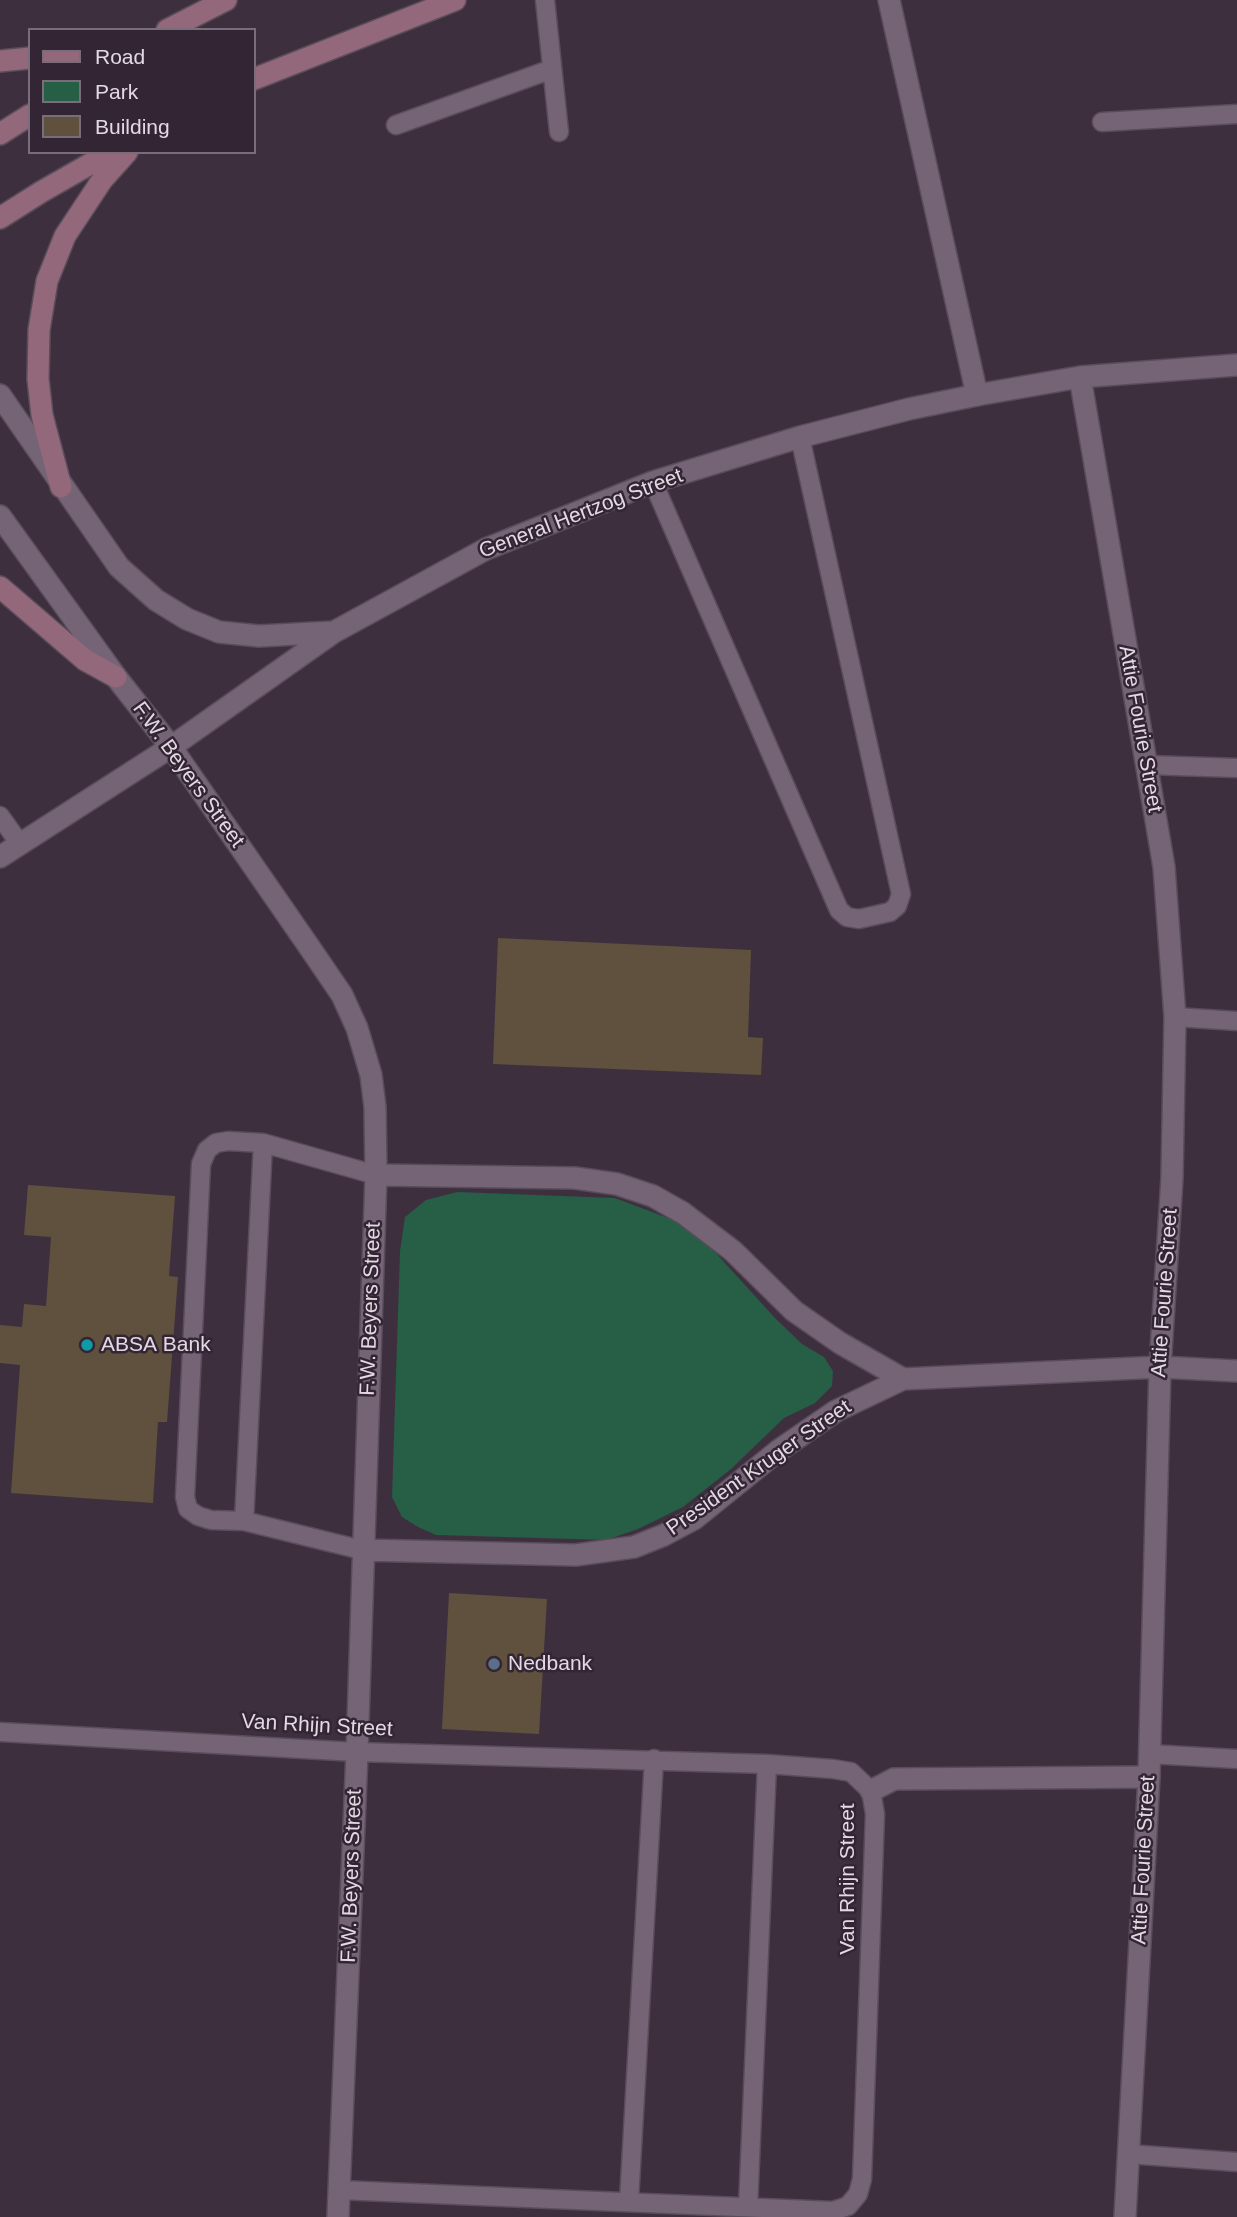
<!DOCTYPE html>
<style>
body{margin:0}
#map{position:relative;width:1237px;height:2217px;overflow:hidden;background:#3e2f3f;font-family:Helvetica,sans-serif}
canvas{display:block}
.legend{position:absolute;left:28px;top:28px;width:228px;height:126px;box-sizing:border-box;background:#342535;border:2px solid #7a6d7b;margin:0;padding:9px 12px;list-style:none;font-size:21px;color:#e3d9e3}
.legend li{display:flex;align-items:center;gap:14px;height:35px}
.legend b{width:35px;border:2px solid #7a6d7b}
</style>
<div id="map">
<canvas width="1237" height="2217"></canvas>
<ul class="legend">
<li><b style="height:9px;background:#93687a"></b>Road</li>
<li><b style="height:19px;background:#265e46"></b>Park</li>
<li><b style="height:19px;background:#5f513e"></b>Building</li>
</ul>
</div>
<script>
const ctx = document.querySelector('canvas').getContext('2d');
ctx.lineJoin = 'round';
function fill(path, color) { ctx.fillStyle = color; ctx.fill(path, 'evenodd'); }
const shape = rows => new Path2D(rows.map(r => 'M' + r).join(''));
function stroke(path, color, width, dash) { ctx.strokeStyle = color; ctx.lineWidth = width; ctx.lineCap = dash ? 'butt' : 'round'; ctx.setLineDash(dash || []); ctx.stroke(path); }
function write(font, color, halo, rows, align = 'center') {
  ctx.font = font + ' Helvetica,sans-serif'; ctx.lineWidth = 5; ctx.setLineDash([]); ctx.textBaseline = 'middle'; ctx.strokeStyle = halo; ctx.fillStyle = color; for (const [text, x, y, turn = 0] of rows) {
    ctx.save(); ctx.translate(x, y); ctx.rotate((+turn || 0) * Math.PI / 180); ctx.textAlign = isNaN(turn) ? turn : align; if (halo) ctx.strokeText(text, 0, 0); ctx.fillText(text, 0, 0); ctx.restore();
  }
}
fill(shape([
 [457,1192,615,1198,676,1221,714,1251,775,1318,802,1344,824,1357,833,1371,832,1386,815,1403,784,1418,731,1469,683,1507,638,1529,606,1540,436,1535,418,1527,402,1517,392,1497,400,1251,405,1217,426,1200]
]), '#265e46');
fill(shape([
 [498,938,751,950,748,1037,763,1038,761,1075,493,1064],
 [28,1185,175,1196,169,1276,178,1277,167,1422,158,1422,153,1503,11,1493,20,1365,0,1363,0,1325,22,1327,24,1304,46,1306,51,1237,24,1235],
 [449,1593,547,1599,539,1734,442,1729]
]), '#5f513e');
const service = shape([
 [545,0,559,132],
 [1102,122,1237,114],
 [396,125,552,69],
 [653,482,839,910,847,917,859,919,890,912,897,906,901,894,800,437],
 [1147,765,1237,768],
 [0,816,20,844],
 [1175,1017,1237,1021],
 [244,1521,263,1143],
 [362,1550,244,1521,211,1520,198,1516,188,1509,185,1497,201,1164,207,1150,216,1143,228,1141,263,1143,376,1175],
 [0,1732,357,1752,767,1764,833,1769,851,1772,871,1791,875,1814,862,2179,858,2194,848,2206,833,2211,339,2190],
 [1149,1754,1237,1759],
 [1128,2154,1237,2162],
 [629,2201,654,1759],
 [748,2207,767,1764]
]);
const pedestrian = shape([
 [889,0,977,395],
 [871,1791,894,1779,1149,1777]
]);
const minor = shape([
 [1080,377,1164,867,1175,1017,1172,1178,1160,1367,1149,1777,1125,2217],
 [0,395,119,567,156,600,187,619,219,632,259,636,334,632],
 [0,516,116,677,171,747,310,948,342,995,357,1028,371,1075,375,1107,376,1175,357,1752,338,2217],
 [0,857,171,747,334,632,486,549,653,482,800,437,909,409,977,395,1080,377,1237,365],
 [376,1175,575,1178,617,1184,653,1196,683,1213,733,1251,794,1311,840,1343,903,1379],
 [362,1550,576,1555,634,1547,664,1535,694,1519,778,1451,836,1411,903,1379,1160,1367,1237,1371]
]);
const secondary = shape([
 [167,30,226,0],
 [0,61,30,58],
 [254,79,455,0],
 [0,134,30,115],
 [0,218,41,192,111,152],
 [61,487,42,415,38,379,39,330,47,281,65,236,102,180,127,152],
 [0,587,85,660,116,677]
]);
stroke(service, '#5a4d5b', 21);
stroke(pedestrian, '#5a4d5b', 24);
stroke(minor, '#5a4d5b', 24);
stroke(secondary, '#5a4d5b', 24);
stroke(service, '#756476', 18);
stroke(pedestrian, '#756476', 21);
stroke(minor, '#756476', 21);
stroke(secondary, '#93687a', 21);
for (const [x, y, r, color] of [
 [87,1345,7,"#0f9aa8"],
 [494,1664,7,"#5c6f8a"]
]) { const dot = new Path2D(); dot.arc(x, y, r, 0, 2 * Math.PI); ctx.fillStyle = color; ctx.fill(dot); stroke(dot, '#342535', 2.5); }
write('21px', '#e3d9e3', '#342535', [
 ["General Hertzog Street",581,514,-21],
 ["Attie Fourie Street",1140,729,80],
 ["F.W. Beyers Street",188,775,54],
 ["Attie Fourie Street",1165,1293,-86],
 ["F.W. Beyers Street",371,1309,-88],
 ["President Kruger Street",759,1468,-35],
 ["Van Rhijn Street",317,1726,3],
 ["Attie Fourie Street",1144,1860,-87],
 ["F.W. Beyers Street",352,1876,-88],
 ["Van Rhijn Street",848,1879,-90]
]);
write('21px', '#e3d9e3', '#342535', [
 ["ABSA Bank",101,1345],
 ["Nedbank",508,1664]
], 'left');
</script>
